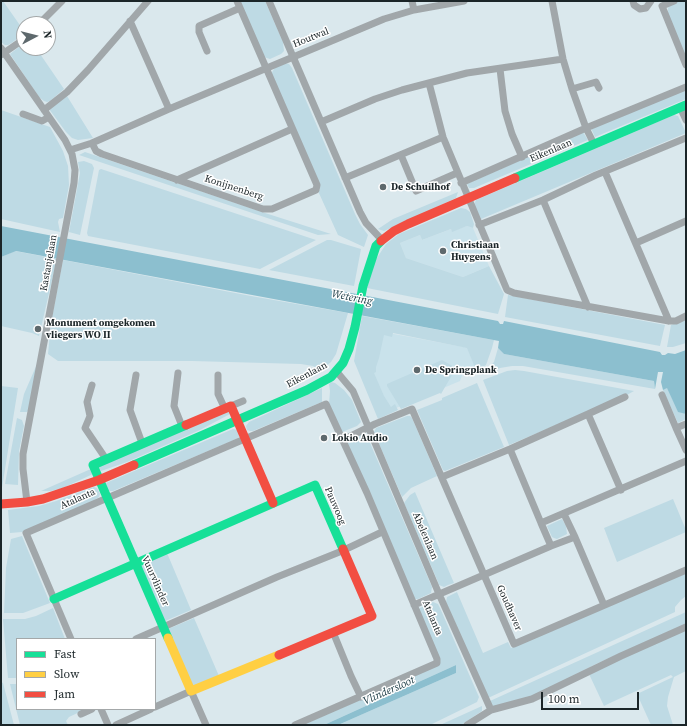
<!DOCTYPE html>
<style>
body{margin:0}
#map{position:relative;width:687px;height:726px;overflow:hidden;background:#dae8ed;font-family:"Source Serif 4",serif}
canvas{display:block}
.frame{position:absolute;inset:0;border:2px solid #1b2528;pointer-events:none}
.legend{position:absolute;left:16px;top:638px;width:140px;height:72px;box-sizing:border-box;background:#fff;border:1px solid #a4a8a9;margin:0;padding:5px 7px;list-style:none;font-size:12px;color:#1b2528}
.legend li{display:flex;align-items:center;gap:8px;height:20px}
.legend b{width:20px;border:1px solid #a4a8a9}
.north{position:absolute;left:16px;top:16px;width:40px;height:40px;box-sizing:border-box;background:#fff;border:1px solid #a4a8a9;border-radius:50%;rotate:83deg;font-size:11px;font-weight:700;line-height:16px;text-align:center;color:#1b2528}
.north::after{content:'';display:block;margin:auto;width:14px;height:18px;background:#5e696d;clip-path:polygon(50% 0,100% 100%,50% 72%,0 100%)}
.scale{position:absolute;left:541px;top:692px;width:98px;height:18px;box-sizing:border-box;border:2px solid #1b2528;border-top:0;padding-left:5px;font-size:12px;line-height:14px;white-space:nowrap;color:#1b2528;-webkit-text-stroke:3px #fff;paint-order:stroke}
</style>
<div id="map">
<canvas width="687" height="726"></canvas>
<div class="frame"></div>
<ul class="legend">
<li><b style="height:5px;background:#16e098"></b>Fast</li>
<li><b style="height:5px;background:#ffcf43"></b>Slow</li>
<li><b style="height:5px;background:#f24e42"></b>Jam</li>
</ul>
<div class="north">N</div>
<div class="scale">100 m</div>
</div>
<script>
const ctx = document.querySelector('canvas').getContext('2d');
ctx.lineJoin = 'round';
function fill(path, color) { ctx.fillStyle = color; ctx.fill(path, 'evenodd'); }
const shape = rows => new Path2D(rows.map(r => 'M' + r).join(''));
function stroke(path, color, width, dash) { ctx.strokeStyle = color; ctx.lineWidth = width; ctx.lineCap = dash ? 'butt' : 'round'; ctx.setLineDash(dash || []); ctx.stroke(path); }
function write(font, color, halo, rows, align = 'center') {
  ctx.font = font + ' "Source Serif 4",serif'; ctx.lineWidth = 3; ctx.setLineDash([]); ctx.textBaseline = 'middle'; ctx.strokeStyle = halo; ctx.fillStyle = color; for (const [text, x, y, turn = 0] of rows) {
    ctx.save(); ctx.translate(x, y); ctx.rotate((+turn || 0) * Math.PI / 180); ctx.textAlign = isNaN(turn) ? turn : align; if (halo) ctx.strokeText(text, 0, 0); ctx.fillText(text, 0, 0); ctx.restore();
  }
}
fill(shape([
 [467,226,473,228,489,266,463,277,406,258,400,243,420,235,422,240,451,229,452,231],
 [367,329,469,348,477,370,464,370,460,381,389,411,366,374]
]), '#c9e2eb');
fill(shape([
 [1,1,3,1,24,31,24,33,13,42,8,45,5,45,1,42],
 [240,1,265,1,283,42,284,51,281,54,270,59,264,57],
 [677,1,686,1,686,58,668,14,668,8,670,4],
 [24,43,24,48,36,48,64,89,50,101,47,102,44,101,39,97,10,54],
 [285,63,289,64,292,68,355,214,360,224,368,235,364,247,338,235,318,191,320,190,271,74,274,69,280,64],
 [686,87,686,99,595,137,591,128],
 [67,96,93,138,78,140,72,138,66,132,49,109],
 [1,110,50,127,63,151,68,166,69,185,63,218,59,219,58,222,60,232,1,219],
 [674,115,678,116,686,133,481,219,474,205,476,200],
 [583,132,588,140,474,188,469,188,467,184],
 [85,152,265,213,331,234,318,235,79,155],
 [84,161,92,164,94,168,80,235,69,232,80,173,78,162],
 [101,169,316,240,260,269,88,236,87,233,99,170],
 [458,192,456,198,411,219,384,231,378,229,393,219],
 [461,208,466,209,470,212,474,224,473,228,467,226,452,232,451,229,422,240,420,235,400,243,406,258,463,277,489,266,504,294,498,314,367,288,375,261,386,244,399,234],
 [327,240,331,240,361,249,354,286,269,270],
 [15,251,57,259,39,336,32,333,1,326,1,257],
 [63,260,251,296,348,313,336,354,331,362,320,371,313,366,301,364,192,361,58,361,48,354,51,323],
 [508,295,665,325,660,346,505,317],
 [362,316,494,340,492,348,486,365,476,370,467,348,393,333,392,337,384,335,379,358,376,367,376,372,374,373,384,396,391,407,395,404,398,410,378,419,354,361],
 [686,319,686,343,673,347,667,347,671,325],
 [498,348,504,354,654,381,655,389,523,366,512,366,500,368,482,375,494,362],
 [442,360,456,368,441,394,440,393,401,409,387,386,387,384],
 [37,364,29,409,27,412,20,412,24,394],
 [515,370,524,371,634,391,625,396,509,445,483,380,507,371],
 [331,382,335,383,344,390,352,400,361,422,357,426,342,432,329,404,330,391,329,384],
 [477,383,504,447,445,471,443,470,417,410,442,400,442,398],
 [1,386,18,388,1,494],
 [667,387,678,411,686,414,686,419,678,423,663,390],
 [322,388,322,402,253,431,250,431,247,430,246,426,249,422],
 [228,411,230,414,200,430,127,462,101,471,98,466],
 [407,416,410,416,412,418,437,476,411,488,402,497,374,432,376,428],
 [17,418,22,420,24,426,19,451,18,485,5,484],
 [233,429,238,430,240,435,238,438,232,441,113,491,108,491,105,485,106,483],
 [362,434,367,436,432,587,431,593,418,599,415,599,347,444,348,441],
 [93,468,95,473,63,488,51,491,41,491],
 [94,487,97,488,100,494,99,497,93,501,34,528,22,532,10,533,8,510,39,506,56,501],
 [415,492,454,583,448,585,444,587,439,585,438,582,404,503,410,495],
 [673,499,686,530,686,532,617,562,604,528],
 [562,519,566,526,567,534,557,539,554,538,552,537,547,526],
 [22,536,50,603,23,613,4,613,6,568,11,539],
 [167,553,191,610,165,621,141,566,143,564],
 [686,573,686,596,681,600,675,607,675,612,488,698,446,602,447,597,457,592,483,653,508,642,511,648],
 [433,602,438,604,440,608,479,697,477,702,430,725,338,725,456,673,456,665,324,725,303,725,440,664,418,611,420,608],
 [53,608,65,639,17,639,17,678,8,678,3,619,25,619,36,616],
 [686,612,686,624,596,664,531,697,493,707,490,701],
 [194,618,219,676,192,687,168,629],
 [686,628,686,671,674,677,668,697,667,706,673,725,651,725,637,694,673,677,671,675,610,703,604,706,589,674,656,643,658,647,656,642],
 [1,682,3,683,14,725,1,725],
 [10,684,17,684,17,709,86,709,69,717,66,721,68,725,20,725],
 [482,706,482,711,461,725,440,725]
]), '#bedae4');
fill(shape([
 [1,226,498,321,500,324,503,324,504,321,660,352,662,355,665,355,668,353,675,354,686,350,686,414,678,412,667,388,663,390,661,382,663,372,658,372,655,389,654,381,504,354,498,348,499,341,16,251,1,257],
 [456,665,456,673,338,725,324,725]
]), '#8cbfcf');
stroke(shape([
 [269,1,360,212,366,223,382,240],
 [412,1,414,10],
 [552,1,563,59,572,89,586,128,594,144],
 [633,1,634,5,640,9,646,8,651,1],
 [674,1,662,6,686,65],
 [130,21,169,109],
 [39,24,62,1],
 [1,48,65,140,72,154,75,170,74,183,23,454,23,469,27,502],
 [207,51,199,32,199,26,240,8],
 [1,55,24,39],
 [500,69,505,111,512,134,522,157],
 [429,83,443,137,507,290,514,293,669,321,676,321,686,316],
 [572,89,596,82,599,88],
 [680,107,686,120],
 [44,110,67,92,88,70,148,1],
 [23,114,42,121,49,117],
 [321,122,375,99,402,90,467,73,563,59],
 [92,143,96,151,102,154,263,209,272,209,316,190,317,185,237,1],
 [70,150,92,143,169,109,384,19,414,10,464,1],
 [401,155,416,191,457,173],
 [605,172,669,321],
 [345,178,443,137],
 [177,180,292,129],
 [461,183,586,128,686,87],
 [543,200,588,307],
 [479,225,543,200,596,175,686,138],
 [636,243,686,221],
 [337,372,353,391,439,594,491,710],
 [178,373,174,406,182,426],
 [136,375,130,410,142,443],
 [218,375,218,394,225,409],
 [92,385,87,402,90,416,85,428,106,459],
 [662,395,676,428,686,424],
 [231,406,243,401],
 [588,414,625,397],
 [676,428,686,450],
 [343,440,375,424,412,409,514,644,686,570],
 [510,449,541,523],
 [442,477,510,449,588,414,621,490],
 [564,514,575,537,551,546,541,523,686,461],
 [575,537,604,605],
 [414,605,551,546],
 [333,632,351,676,361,697],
 [71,639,26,533,326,404,367,493,437,659,437,663,295,725],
 [136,639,277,577,342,551,382,532],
 [155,707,191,691,206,725],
 [101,709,108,725],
 [81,714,92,709],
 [116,725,151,709],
 [467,725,491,710,532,699,621,656,686,627]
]), '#a1a7aa', 7);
stroke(shape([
 [515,178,686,105],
 [134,465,307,390,331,377,343,363,349,349,355,327,363,286,376,246,381,241],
 [54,599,315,485,343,549],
 [168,638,93,465,186,425]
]), '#16e098', 9);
stroke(shape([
 [168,638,191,691,279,655]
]), '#ffcf43', 9);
stroke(shape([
 [381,241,394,231,408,224,515,178],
 [186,425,231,406,273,503],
 [1,504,27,502,43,499,99,480,134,465],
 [279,655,372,616,343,549]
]), '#f24e42', 9);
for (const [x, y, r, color] of [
 [383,187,4,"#5e696d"],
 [443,251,4,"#5e696d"],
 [38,329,4,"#5e696d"],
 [417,370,4,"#5e696d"],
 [324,438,4,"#5e696d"]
]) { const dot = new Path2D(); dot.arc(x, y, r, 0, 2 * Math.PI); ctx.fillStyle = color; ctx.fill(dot); stroke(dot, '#fff', 1.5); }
write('10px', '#1b2528', '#fff', [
 ["Houtwal",311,38,-22],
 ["Eikenlaan",551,151,-23],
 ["Konijnenberg",234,188,18],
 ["Kastanjelaan",49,263,-80],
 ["Eikenlaan",307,375,-28],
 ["Atalanta",78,499,-24],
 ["Pauwoog",335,506,67],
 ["Abelenlaan",425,536,67],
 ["Vuurvlinder",155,581,66],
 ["Goudhaver",509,608,66],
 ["Atalanta",432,618,67]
]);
write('bold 10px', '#1b2528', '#fff', [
 ["De Schuilhof",391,187],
 ["Christiaan",451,245],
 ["Huygens",451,257],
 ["Monument omgekomen",46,323],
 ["vliegers WO II",46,335],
 ["De Springplank",425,370],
 ["Lokio Audio",332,438]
], 'left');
write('italic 11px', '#14353f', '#fff', [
 ["Wetering",352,298,11],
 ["Vlindersloot",389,691,-24]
]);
</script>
